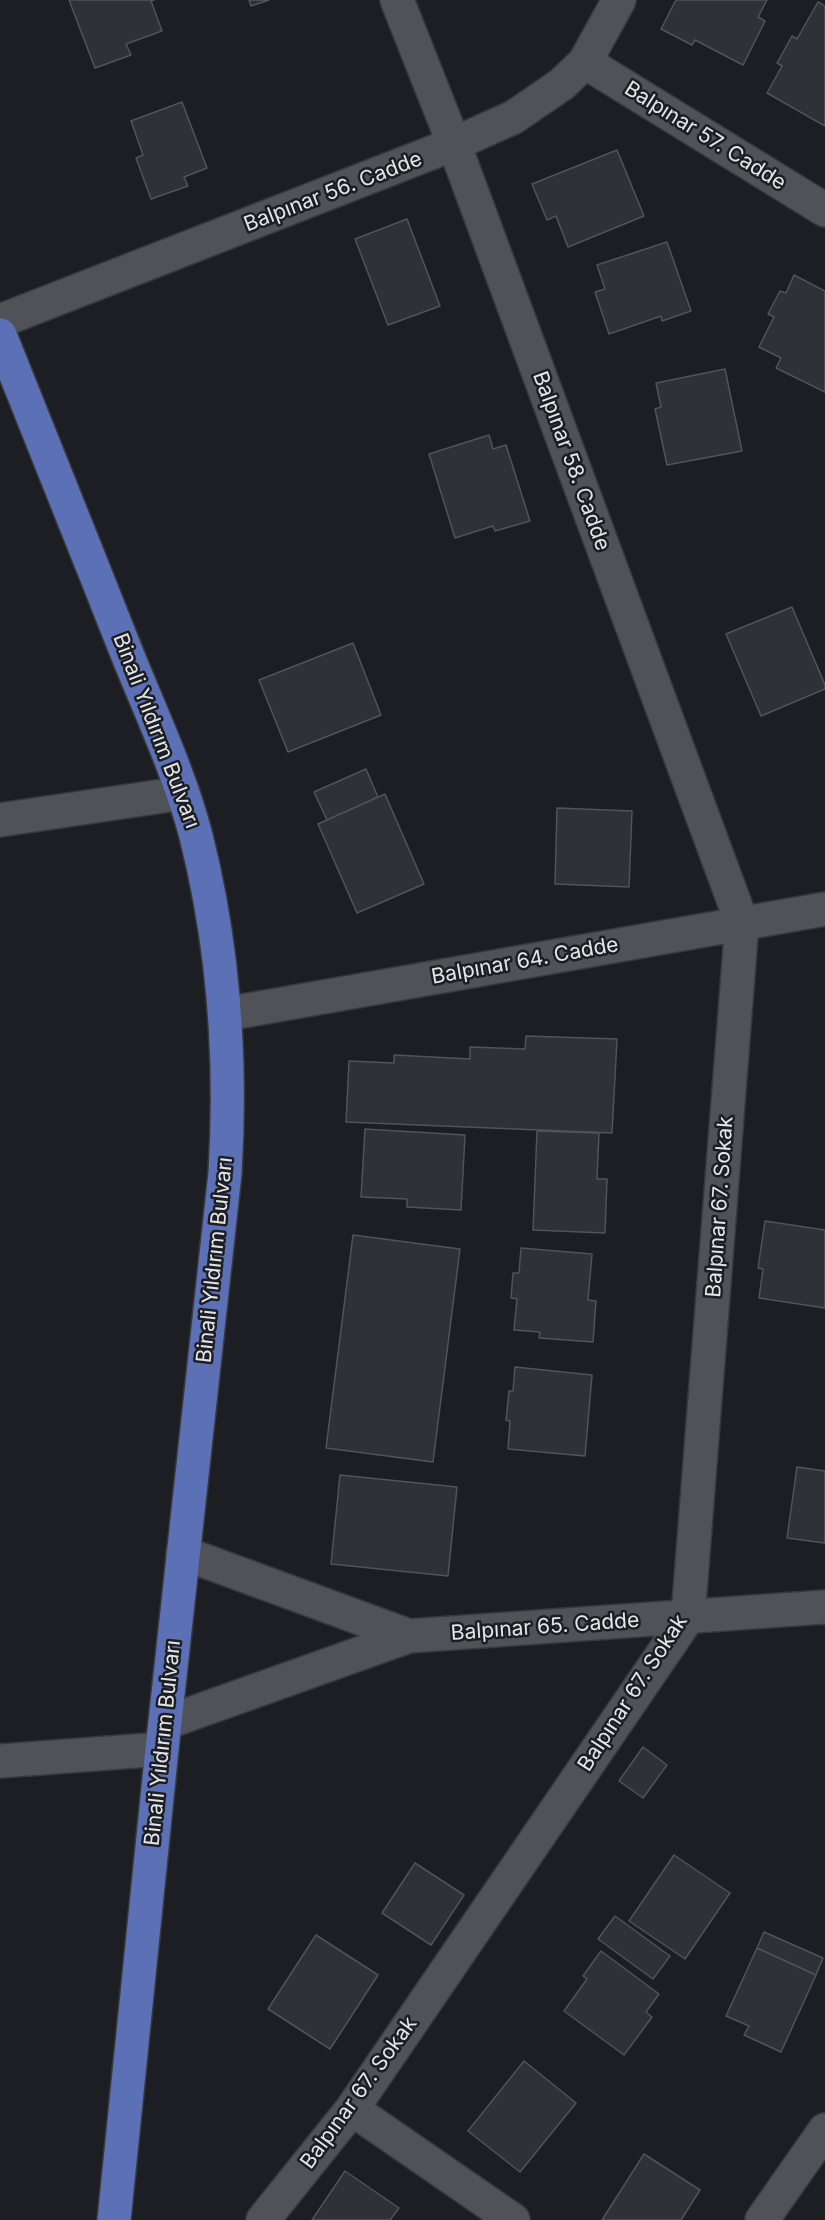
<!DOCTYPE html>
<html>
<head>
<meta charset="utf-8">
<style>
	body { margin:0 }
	canvas { display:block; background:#1c1e23 }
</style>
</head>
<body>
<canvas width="825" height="2220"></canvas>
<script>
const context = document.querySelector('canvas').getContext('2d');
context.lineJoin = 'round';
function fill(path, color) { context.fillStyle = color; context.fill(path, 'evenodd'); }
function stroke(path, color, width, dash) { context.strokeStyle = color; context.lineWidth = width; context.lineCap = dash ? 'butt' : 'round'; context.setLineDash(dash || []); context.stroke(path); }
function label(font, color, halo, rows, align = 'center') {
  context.font = font + ' Inter,sans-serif'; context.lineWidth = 5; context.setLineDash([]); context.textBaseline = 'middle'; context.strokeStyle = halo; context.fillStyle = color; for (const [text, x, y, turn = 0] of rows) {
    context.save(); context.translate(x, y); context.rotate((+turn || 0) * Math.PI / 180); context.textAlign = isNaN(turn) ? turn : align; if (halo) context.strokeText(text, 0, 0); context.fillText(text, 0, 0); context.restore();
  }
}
const building = new Path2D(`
	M69,0h85l-3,1 11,30 -36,13 5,11 -36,13z
	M249,0h20l-18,6z
	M676,0h91l-9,17 7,4 -22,44 -48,-25 -3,5 -31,-16z
	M818,2l7,4v120l-58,-33 15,-27 -5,-3 15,-27 5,3z
	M182,102l25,66 -23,9 4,9 -37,13 -15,-41 7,-3 -12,-34z
	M617,150l27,66 -76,31 -12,-31 -9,4 -15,-36z
	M407,219l33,87 -52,19 -33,-86z
	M667,242l24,69 -29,10 -1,-5 -52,18 -14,-42 10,-3 -8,-24z
	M794,275l31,16v101l-49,-24 5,-10 -22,-11 15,-30 -6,-3 12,-23 6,2z
	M725,369l17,82 -75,14 -12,-56 6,-2 -5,-24z
	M489,435l4,14 13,-4 24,76 -35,10 -2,-5 -38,12 -26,-84z
	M792,607l33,78v4l-64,27 -35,-82z
	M353,643l28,72 -93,37 -29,-72z
	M366,769l12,28 -51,23 -13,-28z
	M385,794l39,90 -67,29 -39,-89z
	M557,808l75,3 -3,76 -74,-3z
	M526,1036l91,3 -5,94 -266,-11 3,-61 45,2v-8l76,4v-12l55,2z
	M365,1129l100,6 -4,75 -54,-3v-8l-46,-2z
	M537,1131l62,2 -2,46h10l-2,54 -72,-3z
	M765,1221l60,9v78l-66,-10 4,-29 -5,-1z
	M353,1235l107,14 -27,213 -107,-14z
	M521,1248l71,6 -4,46 8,1 -3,41 -54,-4 1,-6 -26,-2 3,-31 -6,-1 2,-25h6z
	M515,1367l77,8 -7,81 -77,-7 2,-28 -4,-1 3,-29h4z
	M797,1467l28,4v72l-38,-5z
	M340,1475l117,12 -9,89 -117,-12z
	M643,1747l24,18 -24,33 -24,-17z
	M674,1855l56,38 -45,66 -56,-38z
	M415,1863l49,32 -33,50 -49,-32z
	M615,1916l55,40 -17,23 -55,-40z
	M764,1932l59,26 -7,17 -59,-27z
	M316,1935l62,40 -48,74 -62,-40z
	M757,1948l59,27 -35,77 -37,-17 5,-9 -23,-10z
	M601,1951l58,43 -13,18 6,5 -28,38 -60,-44 23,-32 -4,-3z
	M524,2061l52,42 -56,69 -52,-41z
	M644,2154l56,36 -19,30h-79z
	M345,2171l54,37 -9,12h-78z`);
const minor = new Path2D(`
	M585,62l240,148
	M0,321l454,-177 60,-27 48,-33 23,-22 34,-62
	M0,820l183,-27
	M226,1014l599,-105
	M183,1553l226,83
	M165,1723l244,-87 416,-29
	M0,1761l162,-12
	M352,2109l161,111
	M263,2220l89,-111 336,-492 54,-694 -288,-779 -57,-144
	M762,2220l63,-90`);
const major = new Path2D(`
	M0,335c41,103 83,207 124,311 25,63 55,125 72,190 28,111 36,223 29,337l-63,576 -48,471`);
const streetNames = [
	["Balpınar 57. Cadde",705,136,32],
	["Balpınar 56. Cadde",333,192,-21],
	["Balpınar 58. Cadde",571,461,70],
	["Binali Yıldırım Bulvarı",156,731,69],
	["Balpınar 64. Cadde",525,961,-10],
	["Balpınar 67. Sokak",720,1207,-86],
	["Binali Yıldırım Bulvarı",215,1260,-84],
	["Balpınar 65. Cadde",545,1627,-4],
	["Balpınar 67. Sokak",633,1693,-57],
	["Binali Yıldırım Bulvarı",163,1743,-84],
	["Balpınar 67. Sokak",359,2093,-54]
];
fill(building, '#2f3137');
stroke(building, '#515359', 1.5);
stroke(minor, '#38393d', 36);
stroke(major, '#38393d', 36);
stroke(minor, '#4f5257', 33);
stroke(major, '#5c70b5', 33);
label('21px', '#e4e5e9', '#1c1e23', streetNames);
</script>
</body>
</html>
